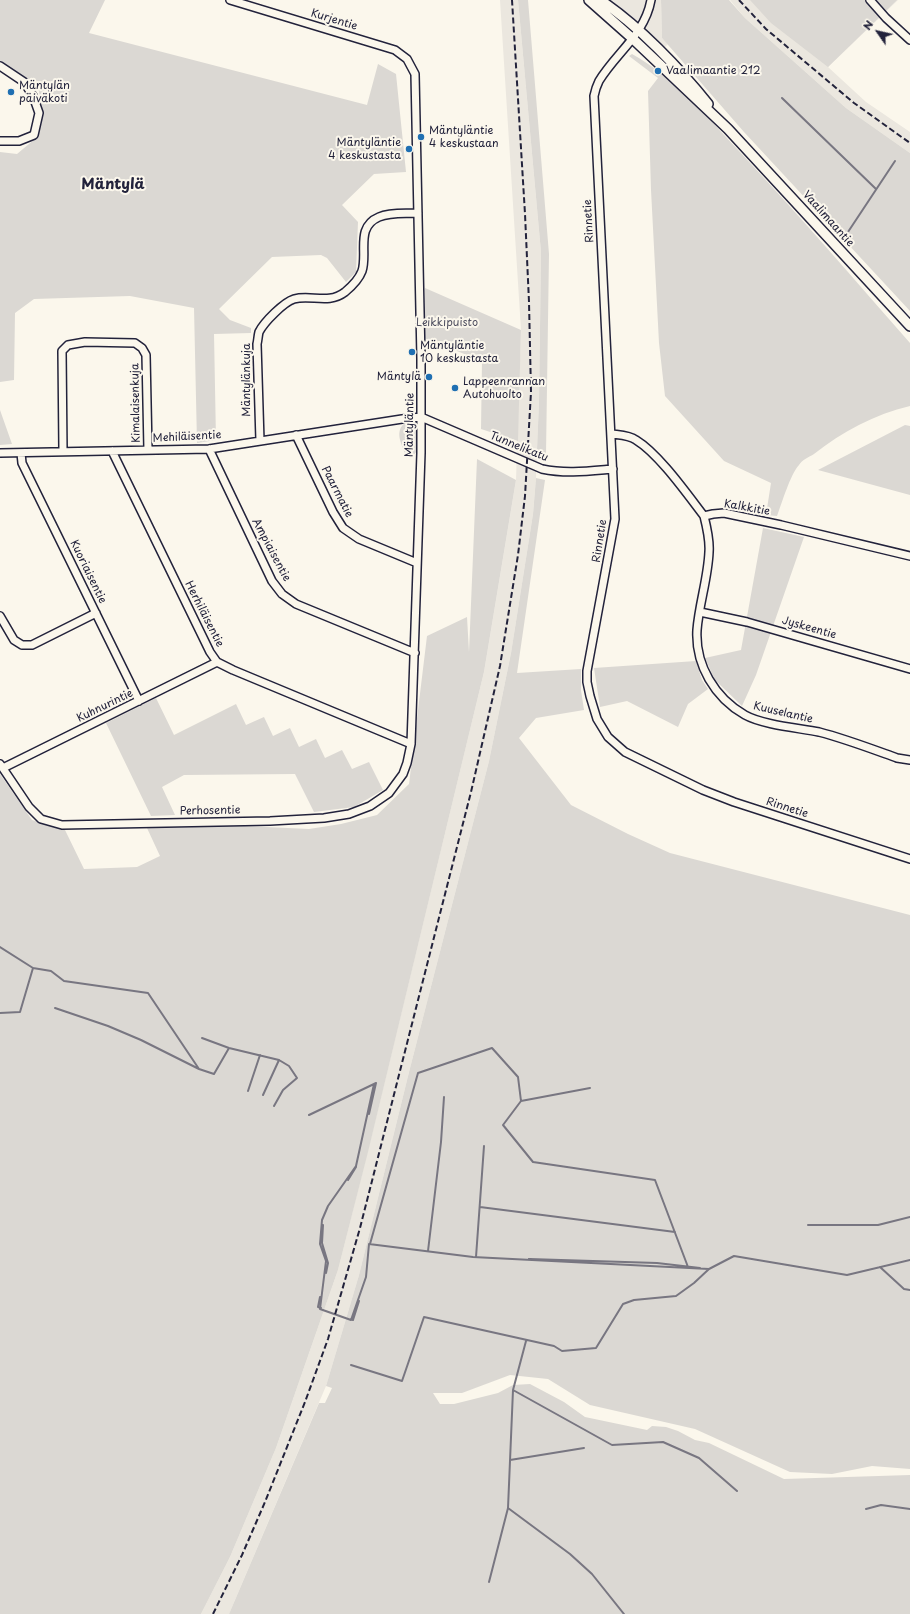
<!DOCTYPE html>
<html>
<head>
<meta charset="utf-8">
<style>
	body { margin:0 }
	#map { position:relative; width:910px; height:1614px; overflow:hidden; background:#fbf7ec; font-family:"Playpen Sans",sans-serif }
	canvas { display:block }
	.north { position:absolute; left:858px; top:12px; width:40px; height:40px; -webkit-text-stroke:3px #fbf7ec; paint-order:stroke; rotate:304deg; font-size:11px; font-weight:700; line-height:16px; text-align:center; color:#22223b }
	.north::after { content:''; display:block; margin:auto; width:14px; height:18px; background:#22223b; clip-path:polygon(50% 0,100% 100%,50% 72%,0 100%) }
</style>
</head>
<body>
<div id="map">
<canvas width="910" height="1614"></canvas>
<div class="north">N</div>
</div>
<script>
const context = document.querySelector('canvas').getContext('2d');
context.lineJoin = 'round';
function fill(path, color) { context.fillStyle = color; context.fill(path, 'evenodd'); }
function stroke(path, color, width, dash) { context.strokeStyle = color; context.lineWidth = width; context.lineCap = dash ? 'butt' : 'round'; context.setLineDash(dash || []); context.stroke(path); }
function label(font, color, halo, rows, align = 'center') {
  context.font = font + ' "Playpen Sans",sans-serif'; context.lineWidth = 4; context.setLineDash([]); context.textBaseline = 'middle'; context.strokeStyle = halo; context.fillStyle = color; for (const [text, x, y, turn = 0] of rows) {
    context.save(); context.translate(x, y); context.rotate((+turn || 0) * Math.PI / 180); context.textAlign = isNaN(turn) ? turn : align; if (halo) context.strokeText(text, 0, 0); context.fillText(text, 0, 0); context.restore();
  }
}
const built = new Path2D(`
	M500,0h18l23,252 -2,149 -3,77 -3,36 -22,139 -22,108 -80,311 -50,203 -33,111 -97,228h-28l29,-57 46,-109 62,-178 35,-140 111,-458 32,-192 5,-150z
	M594,0h67l1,38 6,6 -11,11 -30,-29z
	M730,0h168l-70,67 38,35 44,30v21l-64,-45 -101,-90z`);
const green = new Path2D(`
	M0,0h105l-16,33 278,72 11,-41 18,10 10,98 -32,2 -32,31 16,17 -2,50 -10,10 -19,-24 -6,-3 -49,2 -53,52 11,11 21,8v5l-37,1 2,106 -19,3 -3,-135 -64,-12 -96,3 -19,14 -1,67 -14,2v-230l17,2 19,-16 6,-16 -3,-31 -39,-30z
	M518,0h10l21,254 -3,200 -9,-4 2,-49 2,-149z
	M661,0h68l16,18 101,90 64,45v158l-166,-179 -82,-94z
	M750,0h147l-69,67 -57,-44z
	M632,54c39,21 77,65 108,98 58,62 114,127 170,191v63c-35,8 -68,26 -96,48 -5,3 -12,6 -15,11 -9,10 -17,38 -22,51l-11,-1 5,-32 -47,-22 -59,-65 -6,-53 -8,-153 -3,-99 10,-13 -29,-22z
	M425,288l96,42 -3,111 -37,-12 1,-68 -58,-23z
	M0,410l12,34 -12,1z
	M406,422l5,1 7,8 -1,20 -4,5 -8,-2c-4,-12 -11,-23 1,-32z
	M905,425l5,1v69l-92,-25z
	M477,459l39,21 -32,192 -116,480 -30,118 -62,178 -46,109 -29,57h-201v-840l32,46 33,10 19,39 53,-2 23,-11 -13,-28 98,-2 64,3 32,-5 36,-9 32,-31 18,-148 40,-19 2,35z
	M536,478l9,2 -28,193 64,-4v21l3,20 -48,8 -17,20 52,67 57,29 42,19 240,62v554l-38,-3 -40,8 -42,-2 -95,-43 -105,-24 -42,-26 -38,-4 -48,18h-29l7,11h14l44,-11 15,-8 17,-1 34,18 21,15 62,13 5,-4 14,1 12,4 17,9 14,3 75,36 126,-4v139h-681l90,-211h6l7,-15 -6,-2 33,-111 50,-203 80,-311 22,-108 22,-139z
	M763,528l41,9 -48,138 -14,31 -27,-26 -10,-22 36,-8z
	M696,661l6,19 6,9 -20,15 -10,23 -51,-26 -27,6 -6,-39z
	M156,698l18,37 62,-31 10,21 18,-8 9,19 17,-8 9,19 17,-8 9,19 17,-8 10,19 17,-7 14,28 -29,17 -40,5 -19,-38 -111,1 -22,12 13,28 -24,1 -45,-93z`);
const stream = new Path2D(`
	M782,98l94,91
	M844,238l51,-77
	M0,947l33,21 18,3 13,10 84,12 51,76
	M55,1008l53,18 33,14 58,29 15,5 15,-26
	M0,1013l20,-1 13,-44
	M202,1038l27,10 50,12 10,6 8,12 -14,12 -9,16
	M590,1088l-69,13 -18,24 30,37 122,18 33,87
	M248,1091l12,-36
	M263,1095l16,-35
	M369,1114l7,-31 -2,1
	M309,1115l65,-31 -18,82 -28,40 -6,14 -2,24 6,17 -6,48 31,11 15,-43 3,-33 104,13 236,12 25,-13 113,19 63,-15
	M348,1180l8,-13
	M480,1207l195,25
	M323,1225l-1,18 6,20 -2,10
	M808,1225h70l32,-8
	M370,1244l48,-171 74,-25 26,29 3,24
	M428,1251l13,-109 3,-45
	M476,1257l8,-111
	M529,1259l128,4 43,5
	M880,1267l24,22 6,1
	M320,1297l-2,10 3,1
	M351,1319l2,1 6,-19
	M351,1365l51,16 22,-64 130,29 8,5 34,-3 27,-44 11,-4 42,-4 18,-13 15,-14
	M513,1390l99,55 51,-3 36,16 38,33
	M510,1460l74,-12
	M508,1508l62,46 22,20 32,40
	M866,1509l15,-4 29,4
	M489,1582l19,-74 5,-118 13,-49`);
const minor = new Path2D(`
	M651,0c-6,34 -35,53 -52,81 -2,4 -4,10 -5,15l21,423 -28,152v11l3,14 7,23 11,18 17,15 78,38 31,12 176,57
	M870,0l16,18 24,22
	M0,66l24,16 9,14 6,17 -5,22 -15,6h-19
	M612,434c7,1 17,1 24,6 23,14 51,54 68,76l9,-2 11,-1 57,12 129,31
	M296,435l37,77 10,16 16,11 58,24
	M260,441l-3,-97c1,-4 1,-8 2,-12 5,-10 25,-30 35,-33 17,-5 34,6 51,-7 6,-5 14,-13 17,-21 6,-18 -7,-44 17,-54 12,-5 26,-3 39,-4
	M209,449l63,132 10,13 14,10 119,49
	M63,451l-1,-100 6,-6 17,-3 50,1 7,5 4,7 2,95
	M112,451l98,201 7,10 16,8 178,74
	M0,453l209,-4 193,-30 19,-2 121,52c24,5 47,2 71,0
	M21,453l1,10 117,238
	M704,516c3,12 6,24 5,36 -1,26 -10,52 -12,78 -2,35 18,68 48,85 18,10 54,13 74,17 27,7 53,17 78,26l13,2
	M700,612l47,10 163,47
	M0,616l14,24 8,5h10l64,-32
	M0,764l29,43 12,12 21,6 208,-4 54,-3 25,-4 21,-8 19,-13 14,-19 4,-11 4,-19 10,-291v-94l-6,-285 -8,-15 -12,-9 -165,-50
	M3,768l214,-106`);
const major = new Path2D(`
	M589,0l44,39 95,90 182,197
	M600,0c38,25 80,69 108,104`);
const rail = new Path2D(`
	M739,0l27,29 88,74 56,40
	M213,1614l29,-59 23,-53 40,-100 23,-63 32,-111 111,-436 29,-126 18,-111 7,-59 6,-104 -2,-90 -4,-88 -13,-214`);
const markers = [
	[658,71,4,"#1f6fb2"],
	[11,92,4,"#1f6fb2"],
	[421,137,4,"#1f6fb2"],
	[409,149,4,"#1f6fb2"],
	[412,352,4,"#1f6fb2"],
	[429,377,4,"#1f6fb2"],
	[455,388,4,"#1f6fb2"]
];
const streetNames = [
	["Kurjentie",334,20,17],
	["Vaalimaantie",828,219,48],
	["Rinnetie",589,221,-93],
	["Mäntylänkuja",247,380,-90],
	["Kimalaisenkuja",136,403,-91],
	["Mäntyläntie",410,425,-89],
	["Mehiläisentie",187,437,-3],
	["Tunnelikatu",519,447,22],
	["Paarmatie",337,492,63],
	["Kalkkitie",747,508,10],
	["Rinnetie",600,541,-81],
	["Ampiaisentie",271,550,62],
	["Kuoriaisentie",88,572,64],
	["Herhiläisentie",204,614,63],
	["Jyskeentie",809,628,16],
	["Kuhnurintie",105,706,-26],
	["Kuuselantie",783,713,13],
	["Rinnetie",787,808,18],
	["Perhosentie",210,811,-1]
];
const poiNames = [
	["Vaalimaantie 212",666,71],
	["Mäntylän",19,86],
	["päiväkoti",19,99],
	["Mäntyläntie",429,131],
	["4 keskustaan",429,144],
	["Mäntyläntie",401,143,"right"],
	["4 keskustasta",401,156,"right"],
	["Mäntyläntie",420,346],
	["10 keskustasta",420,359],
	["Mäntylä",421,377,"right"],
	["Lappeenrannan",463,382],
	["Autohuolto",463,395]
];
const parkNames = [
	["Leikkipuisto",447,323]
];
const districtNames = [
	["Mäntylä",113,185]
];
fill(built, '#ebe7df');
fill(green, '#dbd8d3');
stroke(stream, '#787681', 2);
stroke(minor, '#22223b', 10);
stroke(major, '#22223b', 12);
stroke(minor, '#fbf7ec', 7);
stroke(major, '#fbf7ec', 9);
stroke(rail, '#22223b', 2, [6, 3]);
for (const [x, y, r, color] of markers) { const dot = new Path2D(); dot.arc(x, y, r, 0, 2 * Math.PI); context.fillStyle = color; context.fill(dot); stroke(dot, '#fbf7ec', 1.5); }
label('11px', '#22223b', '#fbf7ec', streetNames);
label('11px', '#22223b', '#fbf7ec', poiNames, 'left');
label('11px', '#505061', '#fbf7ec', parkNames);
label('bold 15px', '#22223b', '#fbf7ec', districtNames);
</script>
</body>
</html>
